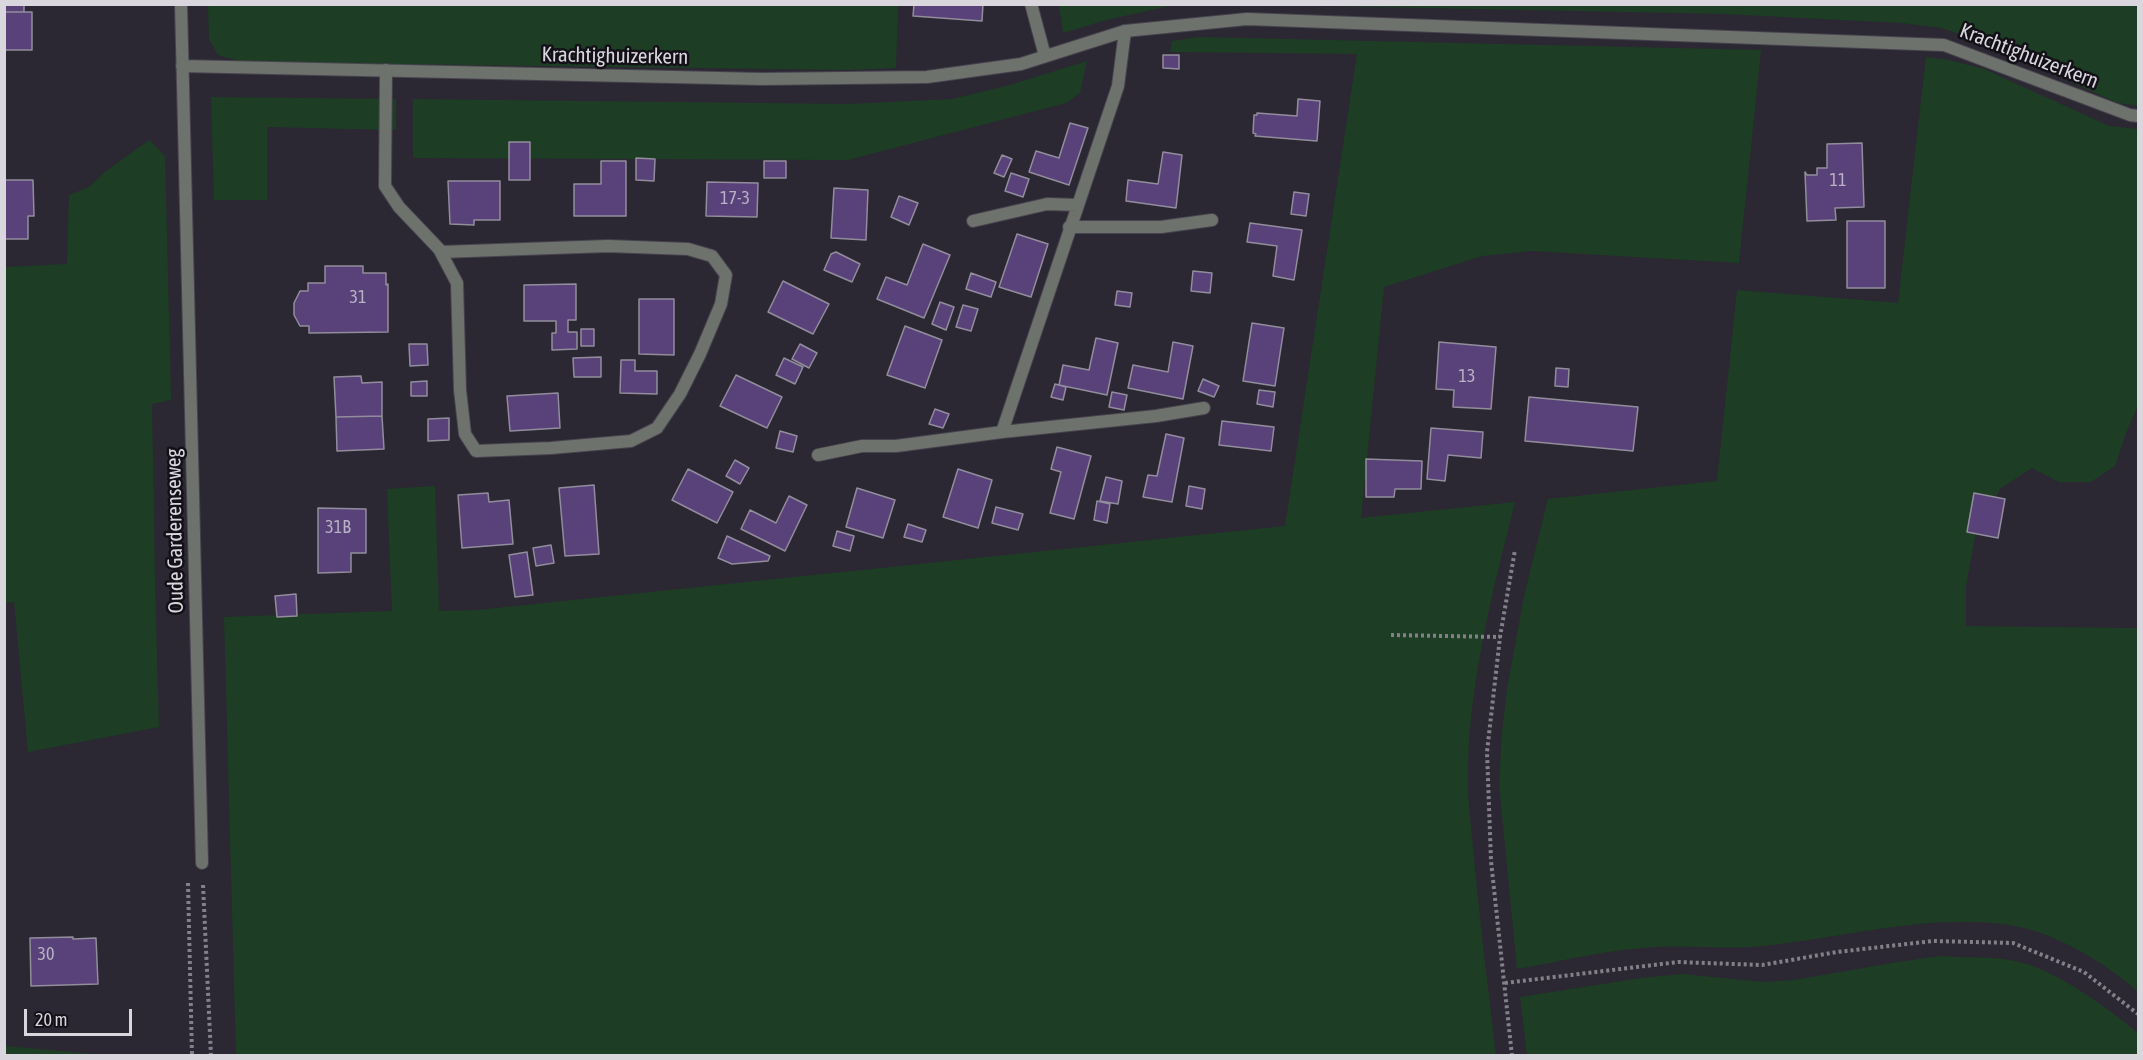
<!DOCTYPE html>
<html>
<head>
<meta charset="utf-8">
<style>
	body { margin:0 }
	#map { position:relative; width:2143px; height:1060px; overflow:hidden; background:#2b2733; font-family:"Asap Condensed",sans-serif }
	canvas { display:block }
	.frame { position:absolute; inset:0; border:6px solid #d9d6de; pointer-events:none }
	.scale { position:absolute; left:24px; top:1009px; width:108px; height:27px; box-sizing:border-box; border:3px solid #d9d6de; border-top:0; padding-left:8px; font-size:18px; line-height:21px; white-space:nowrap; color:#d9d6de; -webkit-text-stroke:4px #131117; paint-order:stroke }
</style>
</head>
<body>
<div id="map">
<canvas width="2143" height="1060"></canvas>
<div class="frame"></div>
<div class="scale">20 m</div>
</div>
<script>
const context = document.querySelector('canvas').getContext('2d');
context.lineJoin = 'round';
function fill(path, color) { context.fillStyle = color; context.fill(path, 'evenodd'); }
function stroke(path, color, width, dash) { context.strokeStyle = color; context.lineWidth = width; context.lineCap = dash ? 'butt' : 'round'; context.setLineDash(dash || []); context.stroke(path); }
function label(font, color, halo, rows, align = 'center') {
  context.font = font + ' "Asap Condensed",sans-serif'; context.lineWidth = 5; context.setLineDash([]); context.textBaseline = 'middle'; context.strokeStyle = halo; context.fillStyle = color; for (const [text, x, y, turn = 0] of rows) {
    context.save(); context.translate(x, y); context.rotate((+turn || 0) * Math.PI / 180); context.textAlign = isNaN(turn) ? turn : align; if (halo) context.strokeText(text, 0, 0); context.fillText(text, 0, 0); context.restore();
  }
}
const green = new Path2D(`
	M208,5h690l-2,63 -48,2 -604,-8 -26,-7 -9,-16z
	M1059,5v-1l125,1h-10l-68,15 -43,13z
	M1276,5h862v101l-20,-3 -130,-58 -46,-17 -40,-5 -178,-9z
	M1199,37l562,13 -22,213 -207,-12 -50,5 -98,31 -23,231 154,-16c-23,92 -48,187 -47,282 0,21 3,42 5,63 6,70 15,139 23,208h-1260l-12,-438 168,-6 -5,-122 48,-3 4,125 38,-1 808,-84 72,-472 -187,-2 2,-11z
	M1926,57l23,3 35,9 125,57 29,3v276l-12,28 -11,33 -24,16h-32l-27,-14 -31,20 -24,38 -11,60v40l172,2v364c-28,-26 -79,-57 -118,-65 -85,-17 -182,13 -268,20 -36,2 -73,-3 -109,1 -41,3 -85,14 -126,21l-18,-185 3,-52 5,-43 17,-93 24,-97 169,-18 20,-191 161,13z
	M1087,61l-7,32 -14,10 -218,57 -435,-2v-59l436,5 103,-5 58,-14z
	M211,97l185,2v31l-129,-3v73h-53z
	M149,140l16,16 6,244 -19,4 3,179 4,144 -131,25 -14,-150 -10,1 1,-336 62,-3 2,-69 20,-8 16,-15z
	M1940,956c24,2 52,0 75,5 38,7 93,47 123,72v22h-611l-7,-58 121,-19 41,-4 82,8 30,-2 104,-18z
	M5,1046l100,9h-100z`);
const building = new Path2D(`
	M4,4h20v8h-20z
	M914,4h69l-1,17 -69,-5z
	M4,12h28v38h-28z
	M1163,55h16v14l-16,-1z
	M1298,99l22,2 -3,40 -62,-5 1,-2 -3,-1 1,-18h3v-2l40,3z
	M1070,123l18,5 -19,57 -40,-13 7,-21 23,7z
	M509,142h21v38h-21z
	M1862,143l2,64 -29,1 1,12 -29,1 -2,-49 2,3h10v-7h10v-24z
	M1163,152l19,3 -6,53 -50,-7 2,-21 30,4z
	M1002,155l10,4 -8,18 -10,-4z
	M636,158l19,1 -1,22 -18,-1z
	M601,161h25v55h-52v-32h27z
	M764,161h22v17h-22z
	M1011,173l18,6 -6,18 -18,-6z
	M4,180h29l1,36h-6v23h-24z
	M448,181h52v39h-26v5l-24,-1z
	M707,182l51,1 -1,34 -51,-1z
	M834,188l34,2 -2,50 -35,-2z
	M1294,192l15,2 -3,22 -15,-2z
	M899,196l19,7 -9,22 -18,-8z
	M1847,221h38v67h-38z
	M1250,223l52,7 -8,50 -21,-4 4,-30 -30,-4z
	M1017,234l31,10 -17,53 -32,-10z
	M923,244l27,11 -26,63 -47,-19 9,-22 21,8z
	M836,252l24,12 -8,18 -28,-12 7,-16z
	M325,266h38v7h23v12l2,-1v48l-79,1v-7h-9l-6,-11v-12l6,-12h8v-8h17z
	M1193,271l19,2 -2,20 -19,-2z
	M971,273l25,9 -5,15 -25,-8z
	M783,281l46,23 -16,30 -45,-22z
	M576,284v36h-8v12h9v17l-25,1v-17h4v-12h-32v-36z
	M1117,291l15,2 -2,14 -15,-2z
	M639,299h35v56l-35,-1z
	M940,302l14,5 -8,23 -14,-6z
	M963,305l15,4 -7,22 -15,-4z
	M1252,323l32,5 -9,58 -32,-5z
	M905,326l37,14 -17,48 -38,-13z
	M581,329h13v17h-13z
	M1096,338l22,5 -11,52 -48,-10 4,-20 26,5z
	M1173,342l20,4 -10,53 -55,-11 5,-23 35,7z
	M1439,342l57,5 -5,62 -38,-2 1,-17 -18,-1z
	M409,344h18l1,21 -18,1z
	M800,344l17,9 -8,15 -17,-9z
	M601,357v20h-27l-1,-19z
	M784,358l19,9 -8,17 -19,-9z
	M621,360h14v11h22v23l-37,-1z
	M1556,368l13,1 -1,18 -13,-1z
	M736,375l46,22 -15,31 -47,-22z
	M361,376l1,7 20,-1v34l-46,1 -2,-40z
	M1203,379l16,7 -5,11 -16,-6z
	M427,381v15h-16v-14z
	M1055,384l11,3 -3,13 -12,-3z
	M1259,390l16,2 -2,15 -16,-3z
	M1112,392l15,3 -3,15 -15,-3z
	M558,393l2,35 -50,3 -3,-35z
	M1529,397l109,10 -5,44 -108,-10z
	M935,409l14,5 -6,14 -14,-4z
	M382,416l2,33 -47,2 -1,-34z
	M449,418v22l-21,1v-22z
	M1222,421l52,6 -3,24 -52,-6z
	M1431,428l52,4 -2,26 -33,-3 -3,26 -18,-2z
	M780,431l17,5 -4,16 -17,-4z
	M1166,434l18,4 -12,64 -29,-5 5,-22 9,1z
	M1057,447l34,9 -17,63 -24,-6 11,-41 -10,-3z
	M1366,459l56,2 -1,28h-26l-1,8h-28z
	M735,460l14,8 -9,16 -14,-8z
	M688,469l45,23 -16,31 -45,-23z
	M958,469l34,11 -14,48 -35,-11z
	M1106,477l16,4 -4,23 -18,-3z
	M594,485l5,69 -34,2 -6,-68z
	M1189,486l16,3 -3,20 -16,-3z
	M857,488l38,12 -12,38 -37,-11z
	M488,493l1,9 20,-2 4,44 -51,4 -4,-53z
	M1974,493l31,6 -7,39 -31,-6z
	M789,496l18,9 -22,46 -44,-22 9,-19 26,13z
	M1097,501l13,3 -3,19 -13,-3z
	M996,507l27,7 -5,16 -26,-7z
	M318,508l48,1v44h-15v19l-33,1z
	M908,524l18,6 -4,12 -18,-5z
	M837,531l17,5 -4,15 -17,-5z
	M727,536l43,20 -2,5 -36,3 -14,-6z
	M551,545l3,18 -18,3 -3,-18z
	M527,552l6,43 -18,2 -6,-42z
	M296,594l1,22 -20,1 -2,-21z
	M73,937v2l23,-1 2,46 -67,2 -1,-48z`);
const path = new Path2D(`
	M1391,635l109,2
	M188,883l4,173
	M203,885l8,171
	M1505,983l173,-21 84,3 75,-13 96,-11 80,2 71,29 54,42
	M1512,1056l-21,-195 -4,-109 13,-115 15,-87`);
const lane = new Path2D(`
	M386,70l-1,116 14,21 40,42 18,34 3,107 5,44 11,17 75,-3 80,-7 26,-13 23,-34 20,-40 21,-50 5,-29 -14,-19 -24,-7 -80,-3 -167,6
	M973,221l74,-17 30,1
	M1069,227h92l51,-7
	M1002,432l154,-16 48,-8
	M818,455l44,-9h34l106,-14 116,-346 7,-55`);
const street = new Path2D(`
	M181,4l21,859
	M1031,4l14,52
	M182,66l580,13 165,-2 94,-13 104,-33 122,-12 697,26 186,70 8,1`);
const numberNames = [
	["11",1838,180],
	["17-3",735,198],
	["31",358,297],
	["13",1467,376],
	["31B",338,527],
	["30",46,954]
];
const streetNames = [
	["Krachtighuizerkern",615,56,1],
	["Krachtighuizerkern",2029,56,21],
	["Oude Garderenseweg",175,531,-91]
];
fill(green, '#1d3e24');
fill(building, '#584279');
stroke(building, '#928d9c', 1.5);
stroke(lane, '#47434e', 14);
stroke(street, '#47434e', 14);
stroke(path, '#838089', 4, [3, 3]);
stroke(lane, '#6d726d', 12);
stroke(street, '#6d726d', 12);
label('18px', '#b9b1c5', null, numberNames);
label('21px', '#d9d6de', '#131117', streetNames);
</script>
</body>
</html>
